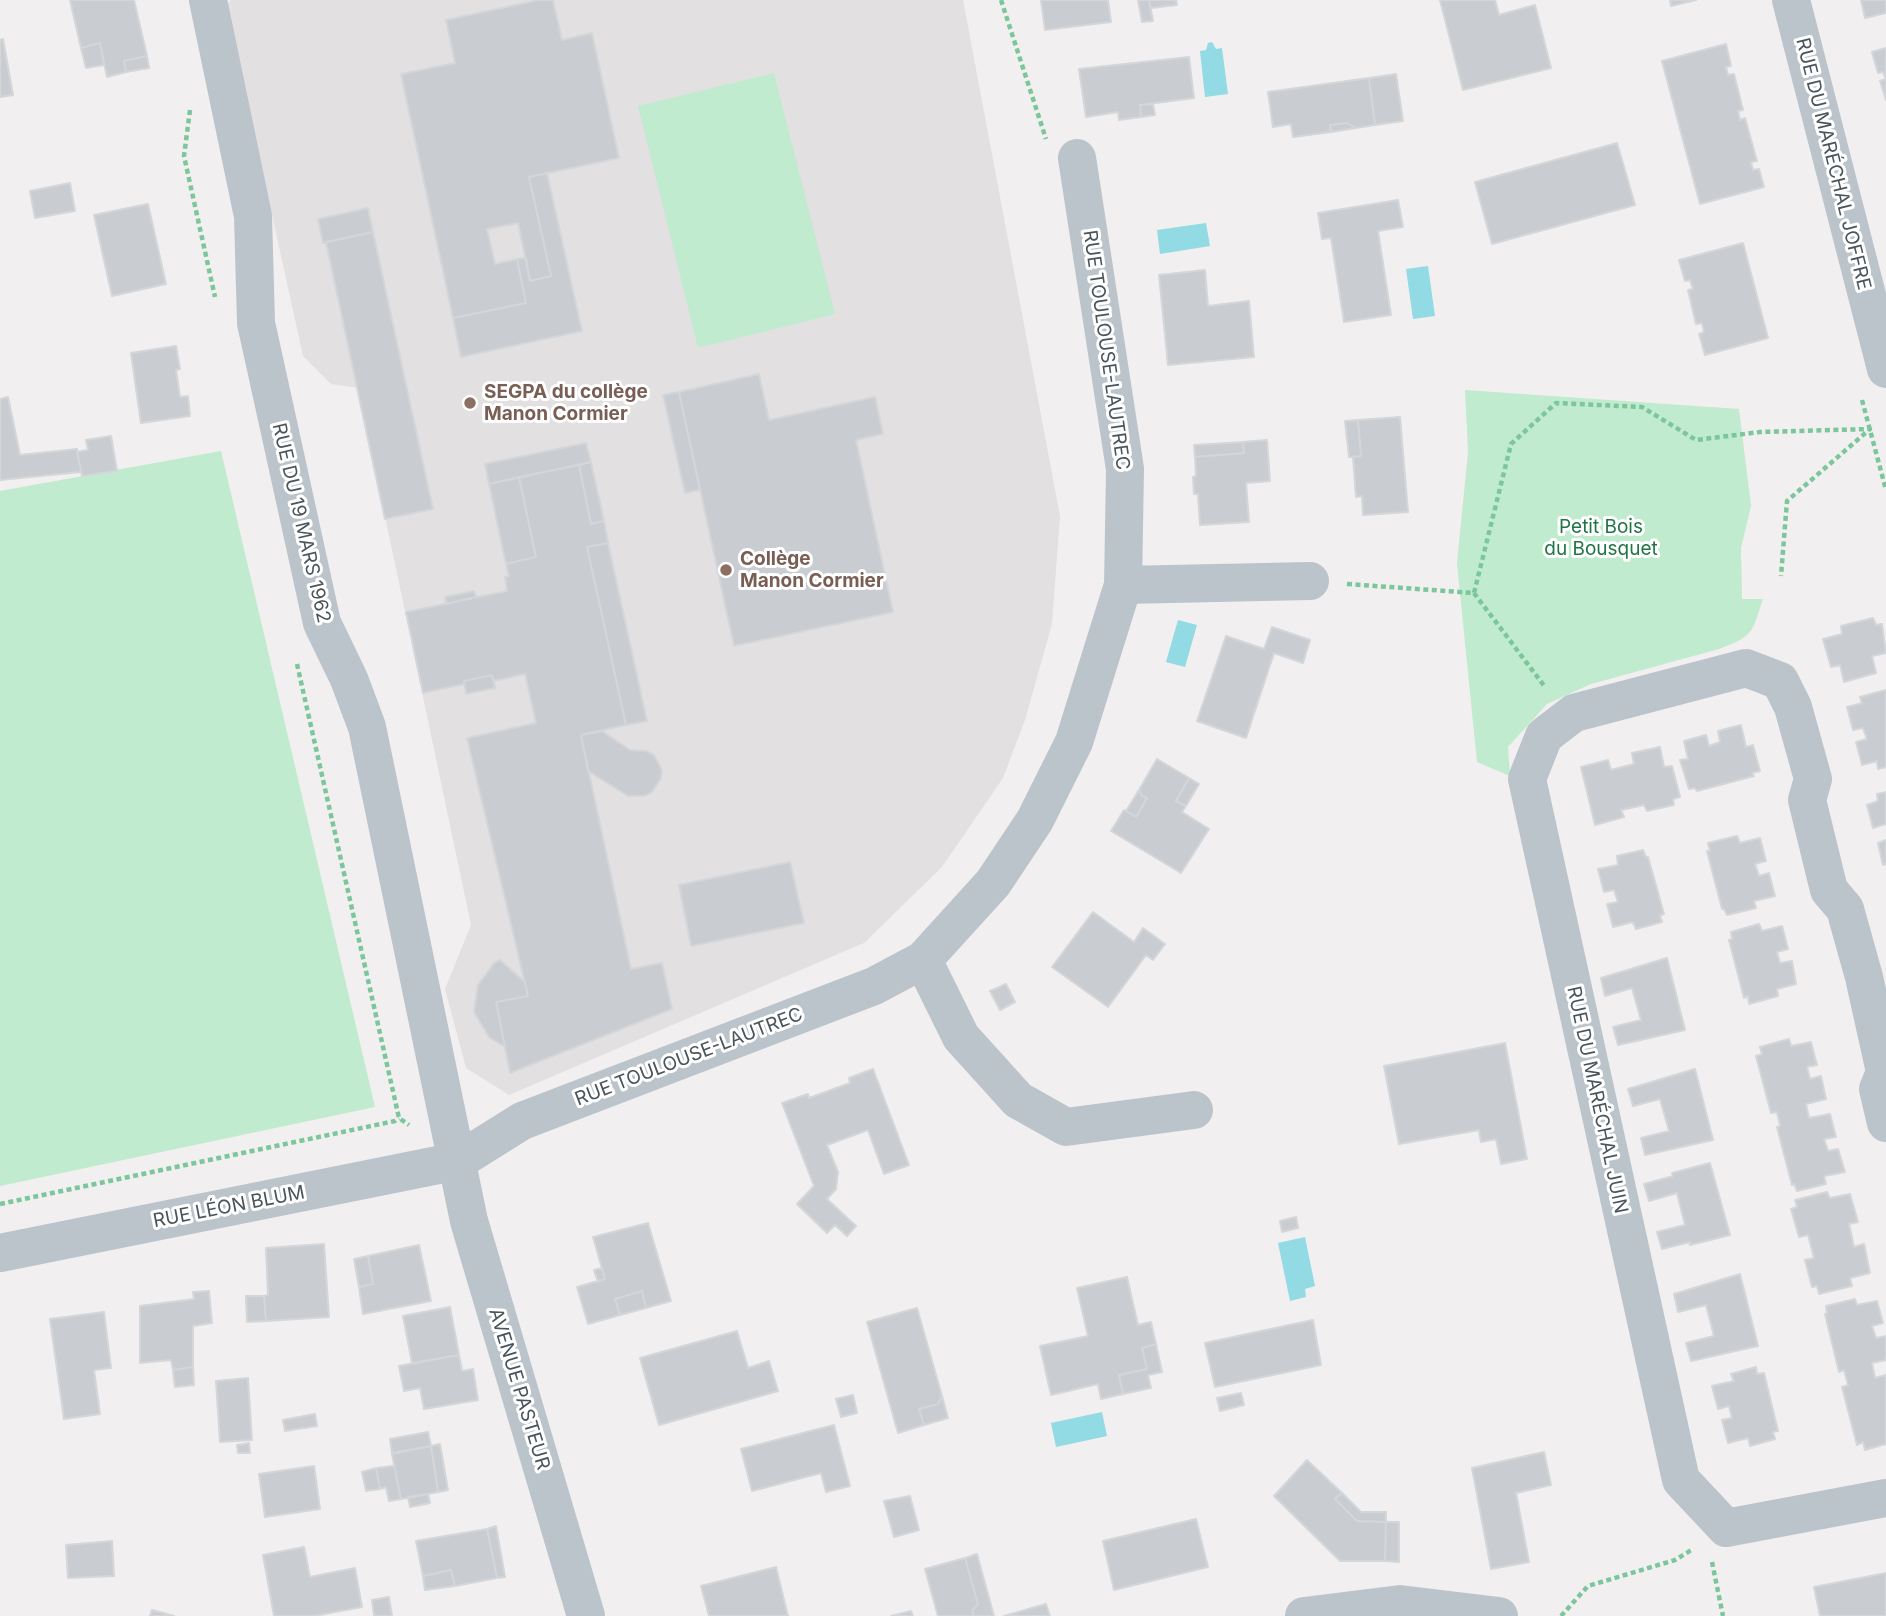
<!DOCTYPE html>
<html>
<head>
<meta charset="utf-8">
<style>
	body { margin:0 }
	canvas { display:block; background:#f1efef }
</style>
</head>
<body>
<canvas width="1886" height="1616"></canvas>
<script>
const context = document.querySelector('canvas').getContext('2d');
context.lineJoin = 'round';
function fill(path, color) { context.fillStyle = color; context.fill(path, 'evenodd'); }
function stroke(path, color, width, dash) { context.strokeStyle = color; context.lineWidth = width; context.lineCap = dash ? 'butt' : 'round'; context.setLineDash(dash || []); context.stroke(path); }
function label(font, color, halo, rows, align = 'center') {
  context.font = font + ' Inter,sans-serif'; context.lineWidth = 6; context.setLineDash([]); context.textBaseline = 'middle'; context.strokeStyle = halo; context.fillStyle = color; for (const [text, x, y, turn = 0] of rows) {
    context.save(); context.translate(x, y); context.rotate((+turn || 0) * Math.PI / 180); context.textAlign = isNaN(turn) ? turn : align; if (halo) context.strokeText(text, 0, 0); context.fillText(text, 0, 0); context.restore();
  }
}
const education = new Path2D(`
	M231,0h732l97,516 -8,108 -27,96 -22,58 -61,89 -78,76 -355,152 -43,-27 -21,-79 26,-64 -113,-537 -27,-4 -28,-28 -77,-351z`);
const green = new Path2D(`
	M774,73l61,241 -137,34 -60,-242z
	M1465,390l274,19 12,97 -10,42 1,51h21c-12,35 -8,36 -44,50l-128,35 -44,20 -39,43 2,29 -33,-14 -20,-199 11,-111z
	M221,451l154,656 -375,79v-695z`);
const water = new Path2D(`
	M1212,42l4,7 6,-1 6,46 -23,3 -5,-46 6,-1 2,-7z
	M1206,223l4,23 -50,8 -3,-24z
	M1428,266l7,50 -22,3 -7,-50z
	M1178,620l19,5 -12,42 -19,-5z
	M1305,1237l10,49 -10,3 1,8 -16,4 -12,-58z
	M1102,1412l5,24 -51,11 -5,-24z`);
const building = new Path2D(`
	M70,0h64l13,56 -23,5 2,11 -19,5 -7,-34 -19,5z
	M539,0h14l9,40 30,-7 27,125 -90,19 22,99 -21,5 -12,-58 -31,6 8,35 22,-5 9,44 -73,15 -52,-244 54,-11 -9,-43z
	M1041,0h67l3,22 -66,8z
	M1138,0h11l4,21 -11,1z
	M1149,0h27l1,5 -26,3z
	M1440,0h55l4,15 36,-10 16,63 -88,22z
	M1670,0h26l-25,6z
	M1861,0h25v13l-21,5z
	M3,39l10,56 -13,2v-57z
	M100,43l4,22 -18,3 -5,-20z
	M1726,44l5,22 -5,1 2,8 6,-1 9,36 -5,1 2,9 5,-2 12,43 -6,1 2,8 6,-1 5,18 -64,17 -38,-143z
	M1886,48v52l-6,-19 6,-2 -3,-7 -5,1 -6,-21z
	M147,56l2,12 -23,4 -2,-11z
	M1189,57l5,41 -54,7 1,12 -22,3 -1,-8 -32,5 -7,-48z
	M1396,74l7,47 -28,4 -6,-47z
	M1369,78l6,47 -19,3 -9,-5 -17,2 1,7 -38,5 -2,-13 -18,3 -5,-35z
	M1153,104l2,11 -14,2 -1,-12z
	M1347,123l9,5 -25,4 -1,-7z
	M1617,143l18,62 -143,39 -17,-62z
	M547,173l35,158 -121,26 -8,-39 73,-15 -9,-44 9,-1 4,23 21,-5 -22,-99z
	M70,183l5,28 -40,7 -5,-27z
	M1398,200l5,27 -25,4 13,84 -47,7 -13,-84 -9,1 -4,-26z
	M148,204l18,80 -54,12 -18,-81z
	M368,208l5,24 -50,11 -5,-24z
	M373,232l60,277 -48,10 -59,-277z
	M1743,243l25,95 -63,17 -6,-21 5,-2 -2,-9 -6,1 -8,-34 5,-1 -3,-9 -5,1 -6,-21z
	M1205,270l3,36 41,-5 5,56 -86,8 -9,-90z
	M176,346l4,23 -4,1 4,27 8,-1 2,20 -49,7 -10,-70z
	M759,374l10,46 106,-23 8,37 -27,6 37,172 -159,34 -55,-254z
	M679,392l21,98 -15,3 -22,-98z
	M8,397l12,58 57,-6 4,23 -81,8v-81z
	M1400,417l8,95 -45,3 -1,-19 -6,1 -3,-40 8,-1 -3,-36z
	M1358,420l3,36 -12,1 -4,-36z
	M111,436l6,35 -35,5 -5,-24 11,-2 -2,-10z
	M1267,440l3,41 -24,2 3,39 -49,3 -2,-31h-4l-1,-17 3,-1 -1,-19 49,-4 -1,-11z
	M1243,442l1,11 -49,4 -1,-12z
	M586,443l5,19 -102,22 -4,-20z
	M591,462l13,59 -13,3 -12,-59z
	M579,465l12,59 13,-3 4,22 -21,4 39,178 -45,10 50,234 31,-6 10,46 -162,64 -14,-71 32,-6 -61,-258 69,-15 -11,-49 -31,7 -2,-6 -28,6v3l-41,9 -17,-81 101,-21 -2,-14 4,-1 -3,-12 30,-7 -17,-80z
	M519,477l17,80 -30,7 -17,-80z
	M608,543l39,178 -21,4 -39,-178z
	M474,591l2,6 -30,7 -1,-7z
	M1873,618l3,7 6,-1 4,29 -14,3 4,17 -32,9 -4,-17 -9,2 -8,-28 19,-5 -1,-8z
	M1272,627l38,13 -7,23 -29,-10 -28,85 -49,-17 29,-85 38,13z
	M492,675l3,13 -29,6 -2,-13z
	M1886,690v77l-8,2 -1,-8 -15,4 -6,-23 11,-3 -4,-11 -10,2 -6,-23 15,-4 -2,-6z
	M1741,725l5,22 7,-2 7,26 -8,2 2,3 -57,15 -2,-3 -6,1 -9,-29 8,-1 -4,-18 22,-6 3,11 11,-4 -2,-11z
	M602,731l28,19 16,1 8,4 8,15 -1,8 -9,14 -7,4h-17l-40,-25 -7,-36z
	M1660,747l4,20 8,-1 8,31 -7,2 1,6 -27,6 -3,-6 -23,5 3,7 -29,8 -14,-58 27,-7 3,10 23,-6 -2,-11z
	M1157,759l32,19 -13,23 10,5 -4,6 27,17 -28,44 -70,-42 13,-21 12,7 11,-19 -5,-2 -3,-6z
	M1189,778l10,6 -13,22 -10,-5z
	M1139,790l3,6 5,2 -11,19 -10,-6z
	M1886,792v32l-13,4 -6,-23 11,-4 -1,-7z
	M1737,836l3,7 20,-5 6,23 -11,3 4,12 10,-3 6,23 -21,5 2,7 -29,7 -3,-6h-2l-15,-58h3l-2,-8z
	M1886,840v24l-3,1 -5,-22z
	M1643,850l3,7h2l16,57 -4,1 2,7 -26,7 -3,-7 -20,5 -6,-23 11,-2 -4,-12 -10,2 -6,-23 20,-4 -1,-9z
	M790,862l14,61 -113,23 -12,-61z
	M1093,912l41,30 9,-14 22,16 -12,16 -7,-5 -38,52 -56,-40z
	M1759,924l3,7 20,-5 6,23 -11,3 3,11 12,-2 4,23 -19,5 1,7 -29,8 -1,-8 -4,2 -15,-58 3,-1 -1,-7z
	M1667,958l18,72 -67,15 -5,-18 28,-7 -9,-32 -27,8 -4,-18z
	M500,960l25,22 3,14 -32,6 9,45 -16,-10 -15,-25 4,-27 16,-22z
	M1006,984l9,18 -15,8 -10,-19z
	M1789,1039l2,7 20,-4 6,23 -10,2 3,12 11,-3 5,23 -20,5 3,14 21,-4 6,23 -12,2 4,12 10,-2 7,23 -21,4 2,8 -29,7 -3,-7 -2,1 -15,-58 3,-1 -3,-14 -6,1 -15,-57 6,-2 -2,-7z
	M1505,1043l22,116 -26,5 -5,-25 -15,3 -2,-12 -80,14 -15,-78z
	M873,1069l36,96 -25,9 -16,-44 -41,15 11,27 -2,17 -9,10 29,27 -9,10 -12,-11 -8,8 -30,-29 17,-18 -32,-83 26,-9 1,4 41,-15 -1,-5z
	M1695,1069l18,71 -68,15 -4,-17 28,-7 -9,-32 -27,7 -5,-17z
	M1710,1163l20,72 -40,10v-3l-28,7 -5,-17 28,-7 -8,-32 -28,8 -5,-17 29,-8 -1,-3z
	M1827,1192l3,6 20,-4 8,28 -9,2 5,23 10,-3 6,29 -20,5 2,8 -33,8 -2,-8 -5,1 -7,-27 9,-2 -6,-23 -9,2 -8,-28 6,-2 -2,-7z
	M1296,1217l2,11 -16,4 -2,-11z
	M648,1223l23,78 -25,7 -4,-17 -27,8 5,16 -32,9 -11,-37 28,-8 -12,-42z
	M324,1244l5,73 -63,4 -2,-25 4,-1 -2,-47z
	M419,1245l12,56 -68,13 -4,-27 14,-3 -5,-28z
	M368,1256l5,28 -14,3 -5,-28z
	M602,1268l3,11 -7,3 -4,-12z
	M1740,1274l18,72 -67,15 -5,-18 28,-7 -8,-31 -28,7 -4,-18z
	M1127,1277l11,48 13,-3 5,22 -14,4 5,21 -28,6 4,19 -22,5 -3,-15 -47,11 -11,-49 48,-10 -11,-48z
	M209,1291l3,32 -19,3v41l-20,3 -2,-10 -31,3v-57l54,-7 -1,-7z
	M642,1291l4,17 -26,7 -5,-16z
	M246,1296h18l2,25 -19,1z
	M1855,1299l2,6 20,-4 6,22 -11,3 4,12 10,-2v24l-14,3 3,15 11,-3v69l-21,6 -2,-8 -6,3 -15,-58 6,-2 -4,-15 -5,2 -14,-58 2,-1 -1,-7z
	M450,1307l9,48 -47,8 -9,-47z
	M917,1308l25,88 -4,8 -19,5 5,16 -26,8 -31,-111z
	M104,1312l7,56 -17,2 6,44 -36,5 -14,-100z
	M1313,1320l8,45 -106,22 -10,-44z
	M737,1331l11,37 21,-7 9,30 -119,34 -19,-67z
	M1156,1344l6,28 -14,3 3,13 -28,6 -4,-19 28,-6 -5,-21z
	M459,1355l3,16 11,-2 5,31 -54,9 -4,-21 -16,3 -5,-25z
	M193,1367l1,18 -19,2 -2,-17z
	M1756,1367l1,7 7,-1 14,58 -5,1 2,7 -25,7 -2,-8 -20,5 -6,-23 10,-2 -3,-12 -11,3 -6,-23 22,-5 -3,-7z
	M248,1378l4,62 -32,2 -4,-61z
	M1241,1393l3,12 -24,6 -3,-13z
	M853,1395l4,18 -16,4 -5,-18z
	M942,1396l6,22 -24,7 -5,-16 19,-5z
	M315,1414l2,12 -32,5 -2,-11z
	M834,1425l16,61 -24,6 -5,-19 -69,18 -11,-42z
	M428,1432l3,14 -39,7 -2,-14z
	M249,1443l1,10h-12l-1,-8z
	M440,1444l8,46 -10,2 -7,-46z
	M431,1446l7,46 -37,7 -9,-45z
	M1544,1452l7,33 -35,8 13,69 -38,7 -19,-101z
	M1307,1460l35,33 -7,6 22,22 29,1 -1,39h-45l-66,-65z
	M314,1466l6,43 -55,8 -6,-43z
	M394,1466l7,33 -12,2 -3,-14 -6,2 -4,-21z
	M376,1468l4,21 -14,2 -4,-19z
	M1342,1493l19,19h25v10l-29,-1 -22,-22z
	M428,1494l2,9 -20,4 -2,-10z
	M910,1496l9,34 -25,7 -10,-36z
	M1196,1519l12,48 -94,23 -11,-49z
	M1386,1522h13v40l-14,-1z
	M496,1526l9,51 -8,1 -10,-49z
	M487,1529l10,49 -42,8 -4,-16 -28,6 -7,-35z
	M112,1541l2,35 -46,2 -2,-33z
	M304,1547l6,30 45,-9 7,39 -48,9h-40l-11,-61z
	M977,1554l17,62h-20l-2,-5 6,-7 -13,-46z
	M965,1558l13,46 -6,7 2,5h-36l-13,-47z
	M776,1567l12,49h-79l-8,-30z
	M451,1570l4,16 -30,4 -2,-14z
	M1886,1573v43h-66l-6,-29z
	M389,1597l3,19h-18l-2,-16z
	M1046,1604l4,12h-46z
	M152,1610l22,6h-24z
	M911,1611l2,5h-22z`);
const path = new Path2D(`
	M1001,0l45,139
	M190,110l-6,46 31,141
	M1862,400l24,90
	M1347,584l127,9 37,-149 45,-41 86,4 54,33 64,-8 110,-3 -83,72 -6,75
	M1474,593l71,94
	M297,664l102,454 10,7
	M0,1204l395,-83 4,-3
	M1712,1562l11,54
	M1561,1616l27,-30 87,-26 18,-11`);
const minor = new Path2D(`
	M208,0l45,216 3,107 66,300 27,56 18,48 102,494 117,395
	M1791,0l95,369
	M1123,585l187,-4
	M923,960l38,77 57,63 48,27 128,-17
	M1886,1123l-8,-34 7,-17 -21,-95 -19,-68 -16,-19 -22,-90 6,-21 -20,-72 -13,-26 -34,-13 -172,45 -30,23 -17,43 154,701 45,48 160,-30
	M0,1253l458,-92 64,-40 352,-135 49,-26 70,-77 42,-63 39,-78 49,-157 2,-116 -48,-311
	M1304,1616l96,-12 99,12`);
const markers = [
	[470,403,7,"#8d6e63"],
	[726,570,7,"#8d6e63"]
];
const streetNames = [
	["RUE DU MARÉCHAL JOFFRE",1833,164,76],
	["RUE TOULOUSE-LAUTREC",1106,350,82],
	["RUE DU 19 MARS 1962",301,523,77],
	["RUE TOULOUSE-LAUTREC",689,1057,-21],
	["RUE DU MARÉCHAL JUIN",1597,1100,78],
	["RUE LÉON BLUM",229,1207,-11],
	["AVENUE PASTEUR",519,1389,73]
];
const educationNames = [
	["SEGPA du collège",484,392],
	["Manon Cormier",484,414],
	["Collège",740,559],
	["Manon Cormier",740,581]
];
const parkNames = [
	["Petit Bois",1601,527],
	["du Bousquet",1601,549]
];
fill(education, '#e2e0e1');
fill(green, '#c1ebce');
fill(water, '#92dae4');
fill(building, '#c9cdd1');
stroke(building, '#d4d6da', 2);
stroke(path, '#7cc69c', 4.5, [5, 3.5]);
stroke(minor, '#bcc4cb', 38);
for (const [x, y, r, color] of markers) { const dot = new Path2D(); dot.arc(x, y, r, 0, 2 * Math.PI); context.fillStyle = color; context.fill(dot); stroke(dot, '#fff', 2.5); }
label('19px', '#49545b', '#fff', streetNames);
label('bold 19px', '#785e54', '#fff', educationNames, 'left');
label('19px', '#1f7644', '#fff', parkNames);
</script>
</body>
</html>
